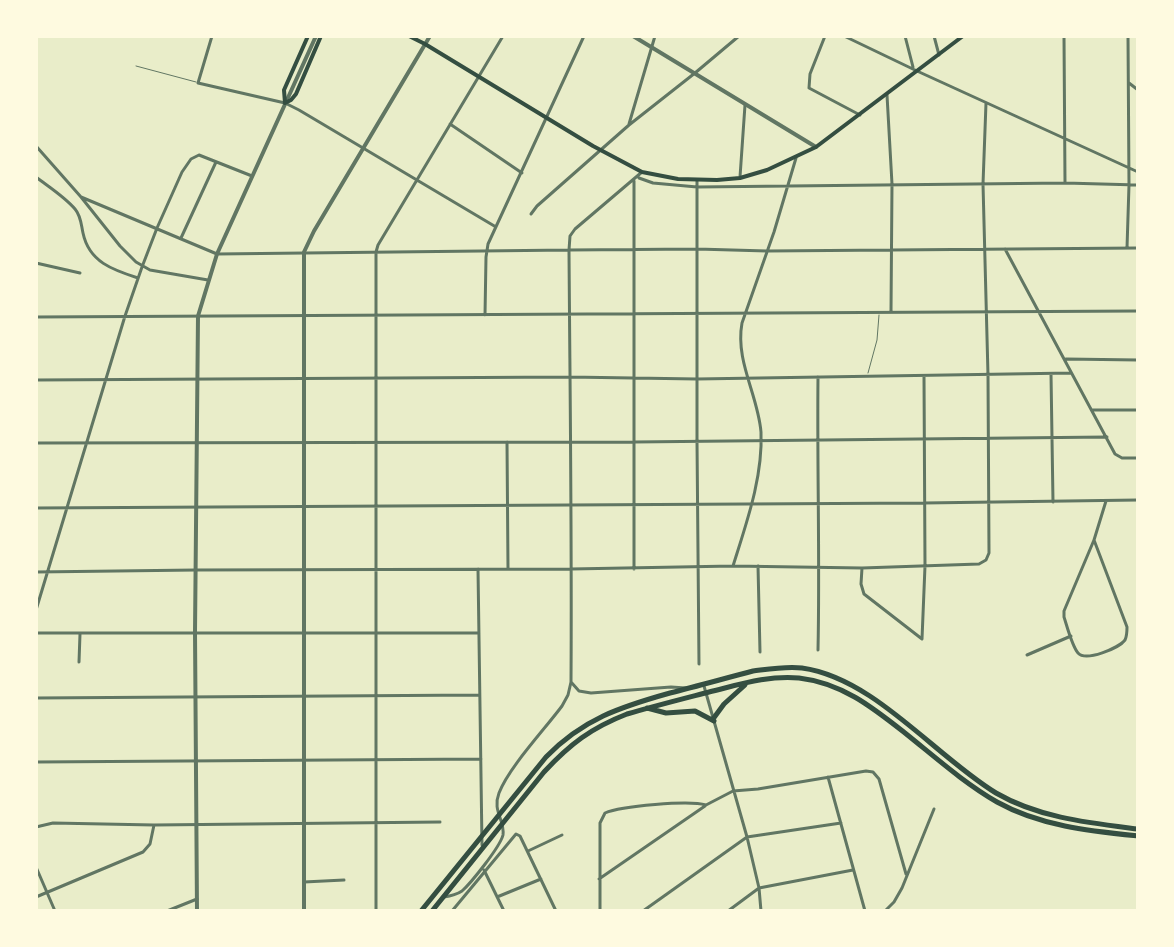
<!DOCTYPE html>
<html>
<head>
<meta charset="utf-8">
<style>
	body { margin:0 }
	#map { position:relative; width:1174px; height:947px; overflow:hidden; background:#e9edc9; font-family:Montserrat,sans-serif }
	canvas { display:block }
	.frame { position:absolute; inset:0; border:38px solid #fefae0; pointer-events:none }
</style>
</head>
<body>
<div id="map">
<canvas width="1174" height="947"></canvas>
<div class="frame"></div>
</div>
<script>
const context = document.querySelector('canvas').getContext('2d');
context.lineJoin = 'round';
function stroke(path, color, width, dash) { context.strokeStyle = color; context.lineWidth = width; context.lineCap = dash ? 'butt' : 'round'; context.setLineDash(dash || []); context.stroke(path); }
const service = new Path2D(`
	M136,66l60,16
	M868,373l9,-33 2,-25`);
const minor = new Path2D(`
	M212,36l-14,47 87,20 14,7 197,117
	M825,36l-15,38 -1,14 51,27
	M844,36l73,35 221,101
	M905,36l8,31
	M934,36l5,19
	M1064,36l1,147
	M1129,83l9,7
	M887,95l5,89 -1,127
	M450,124l72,49
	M629,124l26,-88
	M36,146l45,51 39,49 16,16 14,8 58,10
	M36,177c13,10 29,20 39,32 6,7 6,15 8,24 6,29 30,37 55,45
	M740,177l5,-72
	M639,178l14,5 44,4 368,-4 73,2
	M697,180v261l2,223
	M634,181v388
	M81,197l136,57 352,-4 128,-1 70,2 371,-3
	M531,214l6,-8 92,-81 66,-52 44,-37
	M181,238l35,-76
	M1127,248l2,-63 -1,-149
	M1005,249l110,205 7,4h16
	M36,263l44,10
	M485,315l1,-58 2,-13 96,-208
	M36,317l1102,-6
	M1066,359l72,1
	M1051,374l2,128
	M36,380l533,-3 128,2 374,-6
	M1092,410h46
	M507,442l1,127
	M36,443l598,-1 473,-5
	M36,508l888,-5 214,-3
	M1094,540l33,87c0,5 0,9 -2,13 -6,8 -39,22 -47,13 -6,-7 -11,-27 -14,-36v-6l30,-71 12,-39
	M733,566c13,-42 30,-88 28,-134 -3,-37 -26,-71 -19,-109l32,-91 22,-74
	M758,566l2,86
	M862,568l-1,16 3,10 58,45
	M478,569l4,276
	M36,572l160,-2 375,-1 162,-3 129,2 117,-4 7,-4 3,-7 -1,-178 -5,-191 3,-81
	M36,610l89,-294 17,-49 15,-39 25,-56 9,-13 8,-4 53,21
	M36,633h443
	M922,639l3,-73 -1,-190
	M818,650c2,-91 -1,-182 0,-273
	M1027,655l44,-19
	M79,662l1,-28
	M571,682l8,9 12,2 80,-6 15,1
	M704,686l43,151 12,51 2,23
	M36,698l443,-3
	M36,762l445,-3
	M828,777l37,134
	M36,827l17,-4 101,2 286,-3
	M528,851l34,-16
	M36,867l19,44
	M484,870l20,41
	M599,879l106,-73
	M304,882l40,-2
	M36,897l107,-45 7,-8 4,-19
	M444,897c7,-1 12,-2 18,-6 9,-8 38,-44 41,-56 2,-15 -11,-24 -4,-42 10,-26 46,-64 63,-87l6,-11 3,-13c1,-144 -1,-288 -2,-432l1,-14 5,-7 67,-57
	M497,897l44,-18
	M167,911l30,-12
	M376,911v-659l2,-7 125,-209
	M452,911l64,-77 4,2 36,75
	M600,911v-88l5,-10c16,-7 84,-13 101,-8l27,-14 25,-2 108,-18 7,1 6,7 27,95
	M643,911l104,-74 94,-14
	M728,911l31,-23 94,-18
	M885,911l9,-9 8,-14 32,-79`);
const tertiary = new Path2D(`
	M633,36l183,111
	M197,911l-2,-279 3,-316 19,-62 99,-218
	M304,911v-659l10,-21 116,-195`);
const secondary = new Path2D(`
	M409,36l16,8 168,102 49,26 36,7 39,1 23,-2 27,-8 49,-23 147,-111
	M285,103l6,-3 5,-6 25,-58
	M285,103l-1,-13 24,-54`);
const primary = new Path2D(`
	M647,708l19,5 29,-2 19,10
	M713,719l11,-15 21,-19
	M421,911l125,-154c37,-38 74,-50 124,-64 28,-7 56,-15 83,-22 16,-2 33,-5 49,-3 72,10 133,88 194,125 43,25 94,30 142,36
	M432,911l112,-139c26,-28 47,-44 83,-58 27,-8 55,-15 82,-22 29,-7 59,-17 90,-14 43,5 73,29 106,55 30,24 59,50 92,69 43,24 93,29 141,34`);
stroke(service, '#617663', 1);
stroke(minor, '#617663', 3);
stroke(tertiary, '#617663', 4);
stroke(secondary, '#344e41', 4);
stroke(primary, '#344e41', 5);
</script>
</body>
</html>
